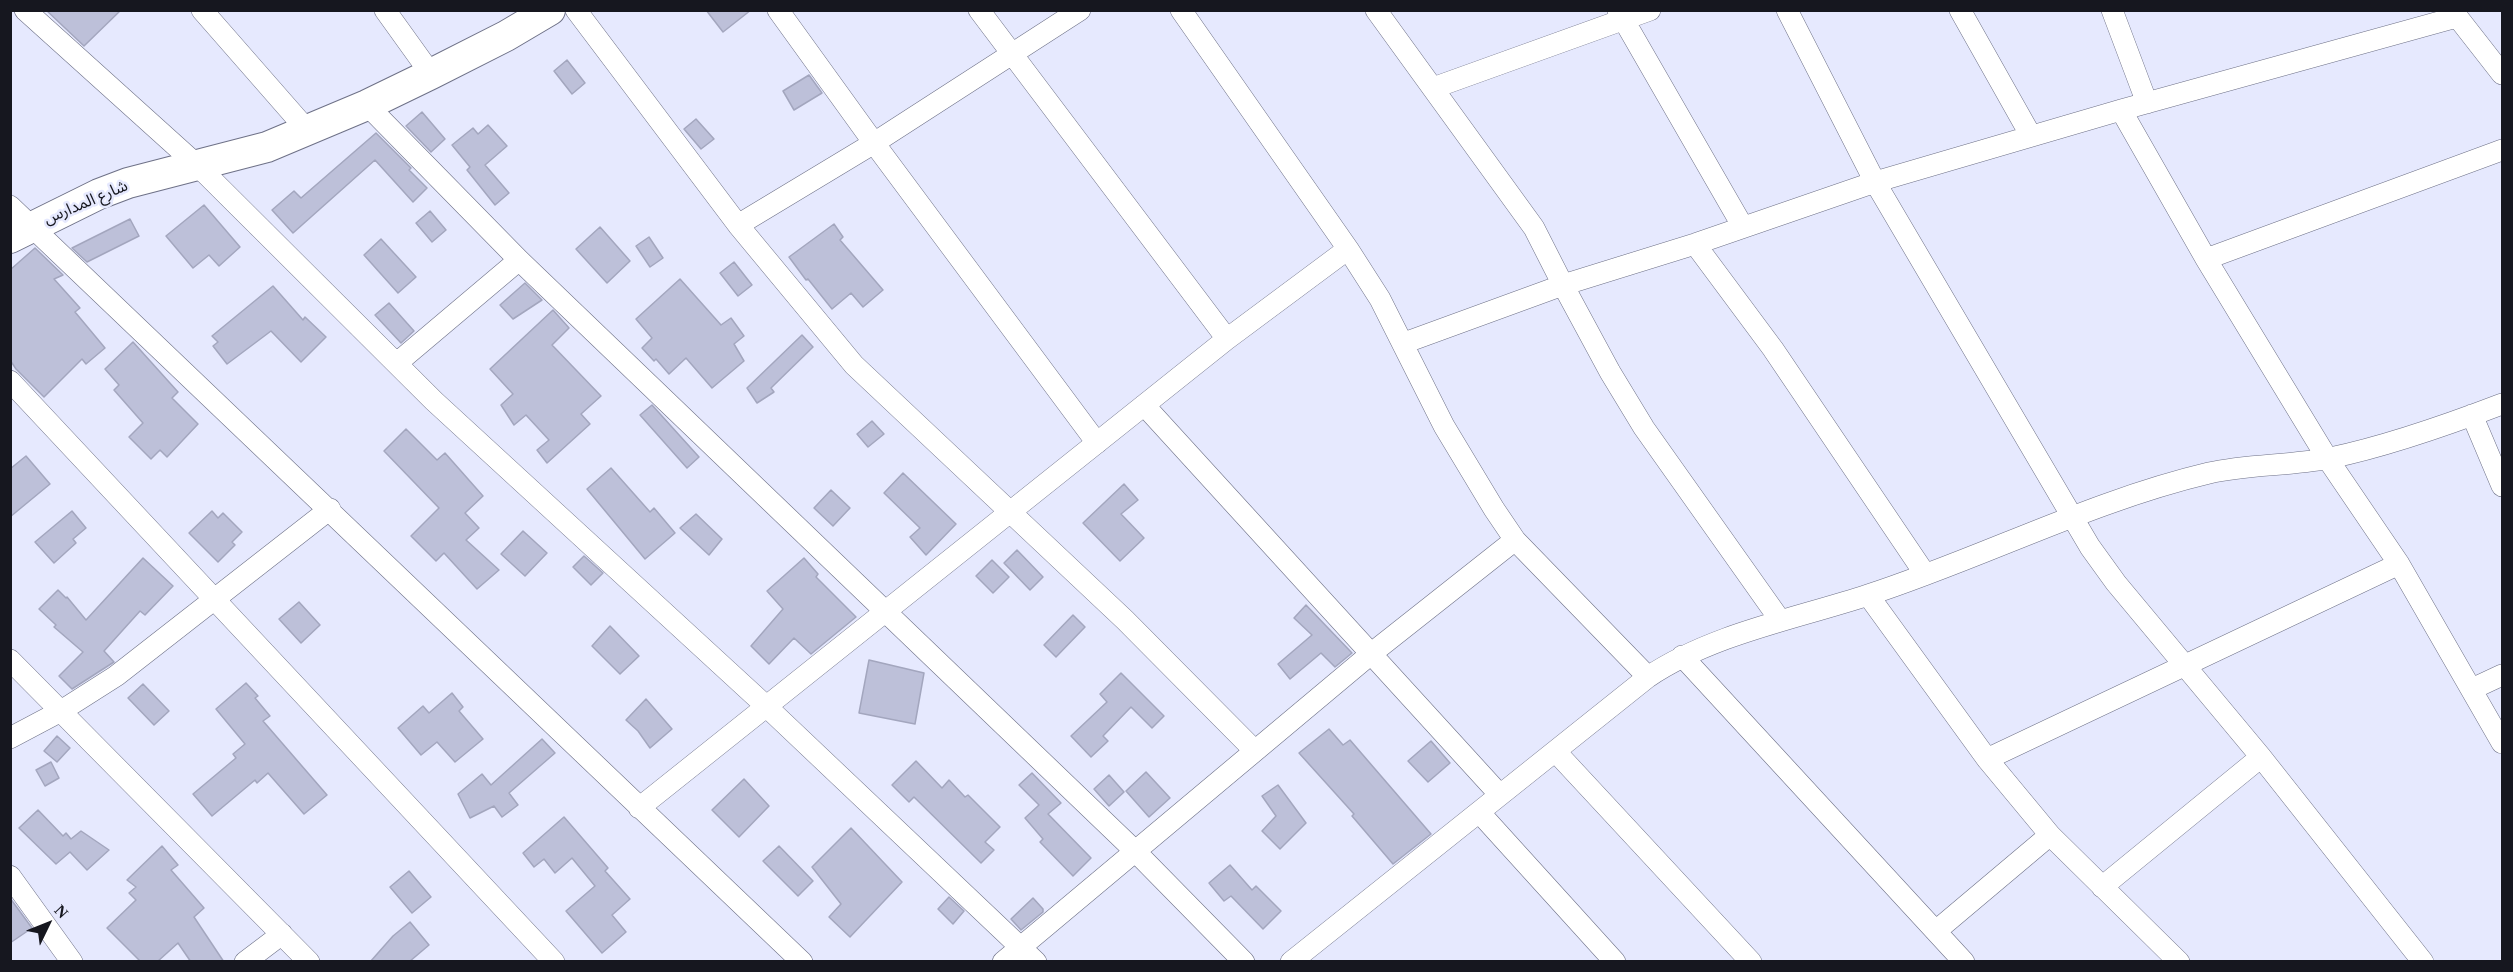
<!DOCTYPE html>
<html>
<head>
<meta charset="utf-8">
<style>
	body { margin:0 }
	#map { position:relative; width:2513px; height:972px; overflow:hidden; background:#e6e9fe; font-family:"Times New Roman",serif }
	canvas { display:block }
	.frame { position:absolute; inset:0; border:12px solid #16171f; pointer-events:none }
	.north { position:absolute; left:18px; top:894px; width:60px; height:60px; -webkit-text-stroke:4px #e6e9fe; paint-order:stroke; rotate:47deg; font-size:16px; font-weight:700; line-height:24px; text-align:center; color:#16171f }
	.north::after { content:''; display:block; margin:auto; width:21px; height:27px; background:#16171f; clip-path:polygon(50% 0,100% 100%,50% 72%,0 100%) }
</style>
</head>
<body>
<div id="map">
<canvas width="2513" height="972"></canvas>
<div class="frame"></div>
<div class="north">N</div>
</div>
<script>
const context = document.querySelector('canvas').getContext('2d');
context.lineJoin = 'round';
function fill(path, color) { context.fillStyle = color; context.fill(path, 'evenodd'); }
function stroke(path, color, width, dash) { context.strokeStyle = color; context.lineWidth = width; context.lineCap = dash ? 'butt' : 'round'; context.setLineDash(dash || []); context.stroke(path); }
function label(font, color, halo, rows, align = 'center') {
  context.font = font + ' "Times New Roman","Noto Sans Arabic",serif'; context.lineWidth = 5; context.setLineDash([]); context.textBaseline = 'middle'; context.strokeStyle = halo; context.fillStyle = color; for (const [text, x, y, turn = 0] of rows) {
    context.save(); context.translate(x, y); context.rotate((+turn || 0) * Math.PI / 180); context.textAlign = isNaN(turn) ? turn : align; if (halo) context.strokeText(text, 0, 0); context.fillText(text, 0, 0); context.restore();
  }
}
const building = new Path2D(`
	M46,10h75l-37,36z
	M706,10h45l-28,22z
	M567,60l18,23 -13,11 -18,-23z
	M809,75l13,18 -28,17 -11,-19z
	M422,112l23,27 -14,13 -25,-26z
	M696,119l18,20 -13,10 -17,-20z
	M488,125l19,21 -22,19 24,28 -14,12 -28,-35 3,-3 -18,-22 21,-17 5,6z
	M376,133l35,35 -2,2 18,18 -14,14 -38,-42 -82,73 -21,-23 22,-19 7,7z
	M204,205l36,42 -21,19 -10,-11 -16,13 -27,-32z
	M430,211l16,19 -14,12 -16,-19z
	M130,219l9,17 -52,26 -15,-14z
	M834,224l9,13 -3,3 43,50 -20,17 -12,-14 -19,16 -24,-30 -2,1 -17,-23z
	M600,227l30,34 -23,22 -31,-34z
	M649,237l14,21 -13,9 -14,-21z
	M381,239l35,38 -18,16 -34,-38z
	M35,248l28,27 -9,4 26,29 -5,4 30,36 -19,16 -4,-5 -38,38 -28,-28 -6,-9v-90z
	M734,262l18,23 -14,11 -18,-23z
	M680,279l41,46 10,-7 13,18 -10,8 10,17 -32,27 -26,-30 -17,16 -13,-15 -2,2 -12,-13 10,-10 -16,-19z
	M525,283l17,17 -29,19 -13,-14z
	M273,286l30,34 2,-3 21,20 -25,25 -30,-31 -44,33 -14,-18 5,-4 -6,-6z
	M389,303l25,28 -13,12 -26,-28z
	M553,310l16,18 -17,17 49,51 -20,18 9,10 -43,39 -10,-13 12,-10 -23,-25 -12,10 -13,-20 12,-11 -23,-25z
	M802,335l11,12 -42,41 3,4 -17,11 -10,-15z
	M133,342l45,50 -6,6 26,26 -31,33 -7,-7 -9,9 -22,-22 14,-14 -29,-33 5,-5 -14,-16z
	M652,405l47,52 -12,11 -47,-53z
	M872,421l12,13 -16,13 -11,-13z
	M406,429l31,31 8,-7 38,43 -18,17 14,15 -13,12 33,30 -22,19 -33,-36 -8,8 -25,-25 28,-28 -55,-57z
	M26,456l24,28 -40,33v-48z
	M611,468l39,44 4,-4 21,25 -30,26 -58,-70z
	M903,473l53,51 -30,31 -16,-18 10,-9 -36,-35z
	M1124,484l14,16 -17,14 23,24 -24,23 -37,-38z
	M831,490l19,18 -17,18 -19,-18z
	M72,511l14,17 -13,11 3,4 -22,20 -19,-21z
	M212,511l6,7 5,-5 19,19 -10,10 3,3 -17,17 -29,-29z
	M696,514l26,25 -13,16 -29,-27z
	M523,531l24,22 -22,23 -24,-22z
	M1017,550l26,27 -13,13 -26,-27z
	M584,556l19,17 -12,12 -18,-18z
	M143,558l30,28 -28,29 -5,-4 -36,40 10,11 -42,27 -13,-13 24,-24 -29,-25 2,-2 -17,-16 19,-19 8,8 1,-1 19,23z
	M804,558l14,16 -2,3 40,40 -45,37 -17,-16 -25,26 -18,-18 32,-37 -16,-18z
	M992,560l17,17 -16,16 -17,-17z
	M299,602l21,23 -19,18 -22,-24z
	M1306,605l46,48 -17,14 -14,-14 -31,26 -12,-15 34,-29 -18,-17z
	M1073,615l12,12 -29,30 -12,-12z
	M610,626l29,30 -19,18 -28,-28z
	M869,660l55,13 -9,51 -56,-11z
	M1121,673l43,43 -12,12 -21,-21 -28,29 5,5 -17,16 -20,-21 36,-34 -7,-8z
	M246,683l12,13 -3,2 15,18 -7,5 64,74 -23,19 -36,-41 -11,10 -2,-3 -43,36 -19,-22 43,-36 -3,-4 12,-10 -29,-35z
	M143,684l26,27 -15,14 -26,-27z
	M452,693l11,14 -4,4 24,28 -28,23 -18,-20 -16,13 -23,-27 25,-22 6,7z
	M646,699l26,30 -22,19 -12,-17 -12,-11z
	M1329,729l14,16 7,-5 81,94 -38,30 -41,-48 2,-2 -55,-61z
	M57,736l13,12 -13,14 -13,-11z
	M542,739l13,14 -46,40 9,12 -16,12 -8,-11 -24,12 -12,-24 24,-20 9,11z
	M1431,741l19,22 -22,19 -20,-21z
	M916,761l26,27 7,-8 16,17 3,-2 32,32 -15,15 9,8 -13,13 -67,-66 -5,5 -17,-17z
	M51,762l8,16 -14,8 -9,-16z
	M1146,772l24,26 -21,19 -23,-26z
	M1032,773l29,30 -13,11 43,44 -18,18 -33,-34 3,-3 -18,-21 14,-13 -20,-20z
	M1109,775l15,17 -15,14 -15,-17z
	M744,779l25,27 -30,31 -27,-27z
	M1278,785l28,38 -26,26 -18,-18 14,-15 -14,-20z
	M38,810l25,26 3,-3 5,6 10,-8 28,19 -22,20 -17,-18 -14,12 -37,-36z
	M564,817l44,51 -3,3 25,28 -18,16 14,17 -24,21 -36,-42 29,-25 -23,-28 -17,15 -11,-14 -10,8 -11,-14z
	M851,828l51,54 -52,55 -21,-20 12,-13 -29,-37z
	M162,846l16,19 -7,5 33,38 -10,9 30,45h-33l-13,-19 -21,19h-16l-34,-34 29,-28 -7,-7 7,-6 -9,-7z
	M779,846l34,35 -15,15 -35,-35z
	M1230,865l22,25 4,-4 25,25 -18,18 -32,-33 -7,5 -15,-18z
	M409,871l22,26 -19,16 -22,-26z
	M949,897l15,14 -11,13 -15,-15z
	M10,898l22,30 -22,15z
	M1033,898l10,11v3l-22,18 -10,-11z
	M410,922l19,23 -20,17h-39l23,-26z`);
const street = new Path2D(`
	M25,10l173,156 236,235 333,306 269,255
	M202,10l105,120
	M385,10l46,64
	M576,10l162,215 116,140 271,255 129,130
	M778,10l96,133 223,300
	M979,10l248,329
	M1181,10l167,239 32,50 64,127 50,83 21,31 133,137
	M1376,10l158,218 29,57 132,-41 180,-62 246,-72 336,-93
	M1618,10l125,217
	M1787,10l88,172 215,365 26,36 145,174 162,205
	M1960,10l71,126
	M2112,10l35,93
	M2452,10l50,64
	M1433,88l217,-78
	M367,105l152,155 615,590 110,112
	M2121,110l85,149 121,199 72,106 103,179
	M10,206l792,756
	M738,225l136,-82 206,-133
	M1695,244l78,105 152,225
	M2206,259l296,-109
	M1404,343l159,-58 47,87 34,56 136,192
	M397,363l122,-103
	M10,381l544,581
	M1144,405l356,390
	M2472,415l30,71
	M1868,595l119,164 63,76 129,127
	M1682,656l282,306
	M10,660l299,302
	M2472,689l30,-14
	M10,738l51,-27 55,-35 214,-167
	M1556,752l195,210
	M1987,759l412,-195
	M639,808l588,-469 121,-90
	M1479,812l136,150
	M10,876l62,86
	M2102,887l159,-130
	M1936,931l114,-96
	M245,962l37,-28
	M1003,962l369,-309 143,-113
	M1291,962l357,-285c64,-43 147,-58 220,-82 114,-37 223,-94 341,-122 39,-9 81,-7 121,-15 58,-12 117,-33 172,-54`);
const secondary = new Path2D(`
	M10,238l89,-44 29,-11 139,-36 100,-42 64,-31 75,-38 44,-26`);
const streetNames = [
	["شارع المدارس",86,203,-23]
];
fill(building, '#bdc0d9');
stroke(building, '#a3a6be', 1.5);
stroke(street, '#6e7187', 22);
stroke(secondary, '#6e7187', 32);
stroke(street, '#fff', 21);
stroke(secondary, '#fff', 30);
label('16px', '#16171f', '#e6e9fe', streetNames);
</script>
</body>
</html>
